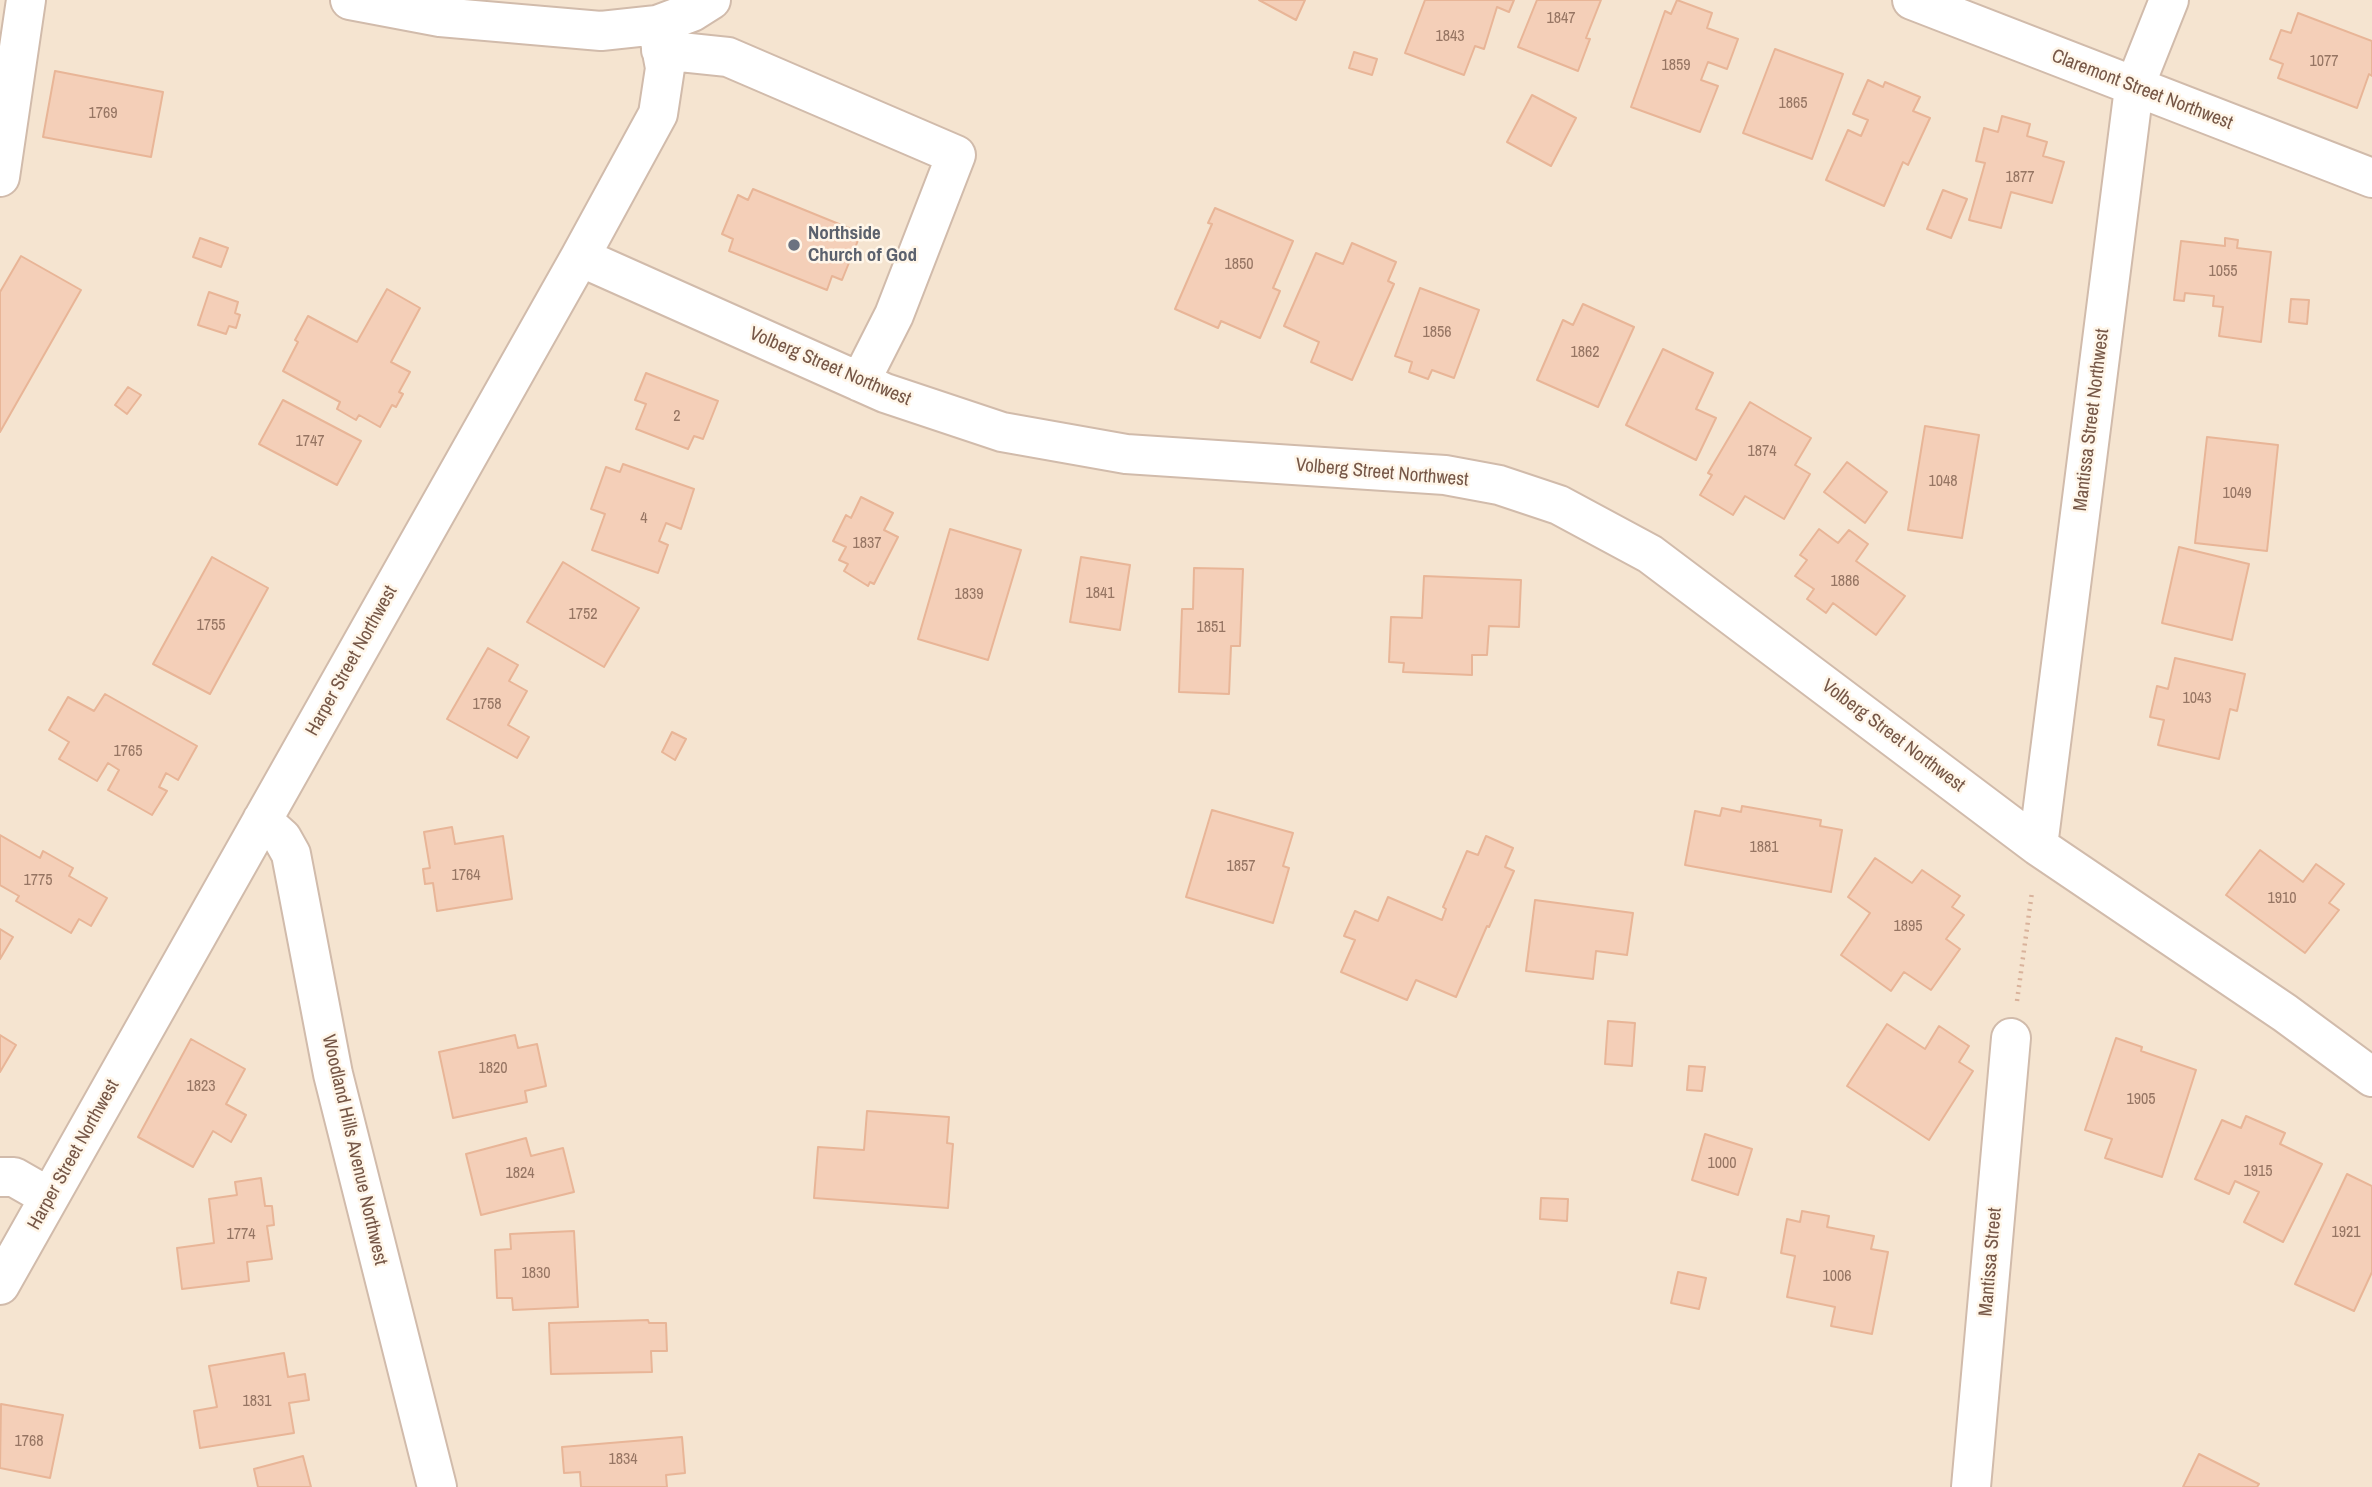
<!DOCTYPE html>
<html>
<head>
<meta charset="utf-8">
<style>
	body { margin:0 }
	canvas { display:block; background:#fdf2e2 }
</style>
</head>
<body>
<canvas width="2372" height="1487"></canvas>
<script>
const context = document.querySelector('canvas').getContext('2d');
context.lineJoin = 'round';
function fill(path, color) { context.fillStyle = color; context.fill(path, 'evenodd'); }
function stroke(path, color, width, dash) { context.strokeStyle = color; context.lineWidth = width; context.lineCap = dash ? 'butt' : 'round'; context.setLineDash(dash || []); context.stroke(path); }
function label(font, color, halo, rows, align = 'center') {
  context.font = font + ' "Archivo Narrow",sans-serif'; context.lineWidth = 5; context.setLineDash([]); context.textBaseline = 'middle'; context.strokeStyle = halo; context.fillStyle = color; for (const [text, x, y, turn = 0] of rows) {
    context.save(); context.translate(x, y); context.rotate((+turn || 0) * Math.PI / 180); context.textAlign = isNaN(turn) ? turn : align; if (halo) context.strokeText(text, 0, 0); context.fillText(text, 0, 0); context.restore();
  }
}
const residential = new Path2D(`
	M0,0h2372v1487h-2372z`);
const building = new Path2D(`
	M1259,0h46l-9,20z
	M1425,0h89l-5,12 -12,-5 -13,42 -9,-3 -11,29 -59,-22z
	M1537,0h64l-15,38 4,1 -12,32 -60,-24z
	M1677,0l35,13 -5,15 31,11 -11,30 -19,-7 -7,18 17,6 -18,46 -69,-25 34,-96 6,3z
	M2298,13l74,28v35l-3,-2 -12,34 -79,-30 5,-14 -13,-5 11,-29 10,3z
	M1775,49l68,25 -31,85 -69,-26z
	M1354,52l23,7 -5,16 -23,-7z
	M55,71l108,21 -12,65 -108,-20z
	M1868,80l15,7 2,-5 35,15 -7,14 17,7 -22,47 -5,-3 -19,44 -58,-26 22,-50 13,6 7,-16 -15,-6z
	M1532,95l44,23 -25,48 -44,-24z
	M2002,116l28,8 -3,12 20,6 -4,14 21,6 -12,41 -41,-11 -10,36 -32,-8 16,-57 -9,-2 8,-33 14,4z
	M753,189l108,44 -19,47 -10,-4 -5,14 -98,-39 4,-12 -11,-5 16,-39 10,5z
	M1943,190l24,9 -16,39 -24,-9z
	M1215,208l78,33 -20,47 7,3 -20,47 -39,-17 -3,7 -43,-19 37,-85 -4,-1z
	M200,238l28,10 -7,19 -28,-10z
	M2225,238l13,2 -1,8 34,4 -10,90 -42,-6 4,-29 -10,-1 1,-10 -29,-3 -1,8 -10,-1 7,-59 44,5z
	M1352,243l44,19 -8,19 6,3 -42,96 -41,-18 8,-20 -35,-16 32,-73 27,11z
	M21,256l60,34 -81,142v-140z
	M1420,288l59,22 -25,68 -22,-8 -4,9 -19,-7 3,-10 -17,-6z
	M387,289l33,19 -29,54 19,10 -11,20 4,2 -7,13 -4,-2 -12,22 -21,-12 -3,5 -19,-11 3,-7 -57,-31 15,-29 -3,-2 13,-24 49,26z
	M209,292l29,10 -3,11 5,2 -4,13 -7,-2 -3,8 -28,-9z
	M2291,299l18,1 -2,24 -18,-2z
	M1583,304l51,23 -36,80 -61,-27 26,-60 10,5z
	M1663,349l50,24 -17,36 20,9 -20,42 -70,-35z
	M646,373l72,28 -15,38 -9,-3 -6,13 -52,-20 10,-25 -11,-4z
	M128,387l13,8 -14,19 -12,-9z
	M283,400l78,41 -24,44 -78,-41z
	M1750,402l61,36 -16,27 15,9 -26,45 -39,-23 -12,19 -33,-20 12,-20 -4,-2z
	M1925,426l54,9 -17,103 -54,-8z
	M2207,437l71,8 -11,106 -72,-8z
	M1847,462l40,30 -22,31 -41,-31z
	M623,464l71,25 -13,40 -15,-6 -7,18 9,4 -10,28 -66,-23 13,-36 -14,-5 15,-42 14,5z
	M861,497l32,16 -9,17 14,7 -24,47 -4,-2 -2,4 -24,-15 4,-7 -9,-4 7,-13 -13,-6 13,-26 5,3z
	M950,529l71,21 -33,110 -70,-21z
	M1819,529l19,14 11,-13 19,14 -12,17 49,35 -29,39 -43,-32 -7,10 -19,-14 7,-10 -19,-13 12,-16 -7,-5z
	M2179,547l70,17 -17,76 -70,-17z
	M212,557l56,31 -58,106 -57,-30z
	M1081,557l49,8 -10,65 -50,-8z
	M563,562l76,46 -35,59 -77,-45z
	M1194,568l49,1 -3,77h-9l-2,48 -50,-2 3,-83h11z
	M1424,576l97,4 -2,47 -30,-1 -2,29h-15v20l-69,-3 1,-9 -15,-1 2,-45 31,1z
	M488,648l30,17 -9,16 18,10 -19,34 21,12 -12,21 -70,-39z
	M2175,658l70,16 -8,37 -7,-2 -11,50 -61,-14 6,-25 -14,-3 7,-31 11,3z
	M105,694l92,52 -19,34 -12,-7 -7,14 8,4 -15,24 -44,-25 11,-20 -11,-7 -11,18 -38,-22 10,-17 -20,-12 19,-33 26,14z
	M672,732l14,7 -11,21 -13,-8z
	M1742,806l79,14 -1,6 22,4 -11,62 -146,-27 10,-54 25,5 2,-8 19,4z
	M1212,810l81,23 -10,33 6,2 -16,55 -87,-26z
	M452,827l3,17 48,-8 9,63 -75,12 -4,-28 -8,1 -2,-15 7,-1 -6,-36z
	M0,835l40,23 3,-7 30,17 -4,8 38,22 -16,28 -12,-7 -8,14 -55,-32 3,-5 -19,-11z
	M1486,836l27,12 -8,19 9,4 -25,56 -2,-1 -31,71 -40,-17 -9,20 -66,-28 14,-32 -11,-4 11,-25 23,10 10,-24 54,23 4,-11 -3,-2 24,-56 11,4z
	M2260,850l43,32 13,-18 28,20 -15,19 10,7 -34,43 -79,-58z
	M1875,858l37,25 10,-13 38,26 -8,11 12,8 -18,24 14,10 -29,41 -27,-18 -13,19 -50,-36 29,-42 -22,-16z
	M1535,900l98,13 -6,42 -31,-4 -3,28 -67,-8z
	M0,929l13,8 -13,22z
	M1608,1021l27,2 -3,43 -27,-2z
	M1887,1024l38,25 14,-23 30,20 -10,16 14,9 -44,69 -82,-54z
	M0,1035l16,10 -16,27z
	M515,1035l3,13 19,-4 9,42 -21,5 2,11 -74,16 -14,-66z
	M2116,1038l26,9 -1,4 55,19 -34,107 -57,-19 7,-19 -27,-9z
	M191,1039l54,30 -19,35 20,11 -15,27 -18,-11 -20,36 -55,-30z
	M1689,1066l16,1 -3,24 -15,-1z
	M867,1111l82,6 -2,26 6,1 -5,64 -134,-10 4,-51 46,3z
	M2246,1116l39,17 -5,11 42,20 -39,78 -39,-20 15,-30 -24,-11 -6,13 -34,-15 27,-59 19,8z
	M1705,1134l47,15 -14,46 -46,-15z
	M526,1138l5,18 32,-8 11,44 -93,23 -15,-61z
	M2347,1174l25,12v86l-18,39 -59,-27z
	M261,1178l4,28h7l2,19 -7,1 5,33 -25,3 2,19 -67,8 -5,-41 37,-5 -5,-44 28,-4 -2,-13z
	M1541,1198l27,1 -1,22 -27,-2z
	M1802,1211l27,5 -2,11 47,9 -3,13 17,3 -16,82 -41,-8 4,-19 -48,-10 8,-41 -14,-3 6,-34 13,3z
	M574,1231l4,76 -65,3 -1,-12h-15l-2,-48 16,-1 -1,-15z
	M1678,1272l28,6 -7,31 -28,-6z
	M648,1320l1,3h17l1,28h-16l1,21 -101,2 -2,-51z
	M284,1353l4,24 17,-3 4,26 -20,3 5,30 -94,15 -6,-37 23,-4 -8,-41z
	M1,1404l62,11 -13,63 -50,-10z
	M682,1437l3,36 -19,2 1,12h-86l-1,-15 -16,1 -2,-26z
	M2199,1454l60,30 -2,3h-74z
	M303,1456l8,31h-53l-4,-18z`);
const path = new Path2D(`
	M2017,1001l15,-109`);
const minor = new Path2D(`
	M350,0l90,17 161,14 56,-6 35,-13 19,-12
	M1912,0l460,178
	M661,50l67,7 228,98 -62,160 -34,67
	M0,177l26,-177
	M580,257l305,136 117,39 124,22 319,21 54,10 60,20 91,49 388,292 247,167 87,64
	M262,820l20,18 9,16 42,220 104,413
	M2038,846l96,-758 35,-88
	M0,1177h14l35,20
	M0,1285l580,-1028 78,-143 7,-46 -8,-43
	M1971,1487l40,-449`);
const markers = [
	[794,245,7,"#6b7280"]
];
const numberNames = [
	["1847",1561,19],
	["1843",1450,37],
	["1077",2324,62],
	["1859",1676,66],
	["1865",1793,104],
	["1769",103,114],
	["1877",2020,178],
	["1850",1239,265],
	["1055",2223,272],
	["1856",1437,333],
	["1862",1585,353],
	["2",677,417],
	["1747",310,442],
	["1874",1762,452],
	["1048",1943,482],
	["1049",2237,494],
	["4",644,519],
	["1837",867,544],
	["1886",1845,582],
	["1841",1100,594],
	["1839",969,595],
	["1752",583,615],
	["1755",211,626],
	["1851",1211,628],
	["1043",2197,699],
	["1758",487,705],
	["1765",128,752],
	["1881",1764,848],
	["1857",1241,867],
	["1764",466,876],
	["1775",38,881],
	["1910",2282,899],
	["1895",1908,927],
	["1820",493,1069],
	["1823",201,1087],
	["1905",2141,1100],
	["1000",1722,1164],
	["1915",2258,1172],
	["1824",520,1174],
	["1921",2346,1233],
	["1774",241,1235],
	["1830",536,1274],
	["1006",1837,1277],
	["1831",257,1402],
	["1768",29,1442],
	["1834",623,1460]
];
const streetNames = [
	["Claremont Street Northwest",2142,90,21],
	["Volberg Street Northwest",830,367,23],
	["Mantissa Street Northwest",2092,420,-83],
	["Volberg Street Northwest",1382,473,5],
	["Harper Street Northwest",352,661,-61],
	["Volberg Street Northwest",1893,736,37],
	["Woodland Hills Avenue Northwest",354,1150,77],
	["Harper Street Northwest",74,1155,-61],
	["Mantissa Street",1991,1262,-85]
];
const worshipNames = [
	["Northside",808,234],
	["Church of God",808,256]
];
fill(residential, '#f5e4d0');
fill(building, '#f4cfb8');
stroke(building, '#e8b597', 2);
stroke(minor, '#d1bbab', 42);
stroke(path, '#d9b29b', 4.5, [2, 5]);
stroke(minor, '#fff', 38);
for (const [x, y, r, color] of markers) { const dot = new Path2D(); dot.arc(x, y, r, 0, 2 * Math.PI); context.fillStyle = color; context.fill(dot); stroke(dot, '#fff6e9', 2.5); }
label('16px', '#967563', null, numberNames);
label('19px', '#765747', '#fff6e9', streetNames);
label('bold 19px', '#5b616d', '#fff6e9', worshipNames, 'left');
</script>
</body>
</html>
